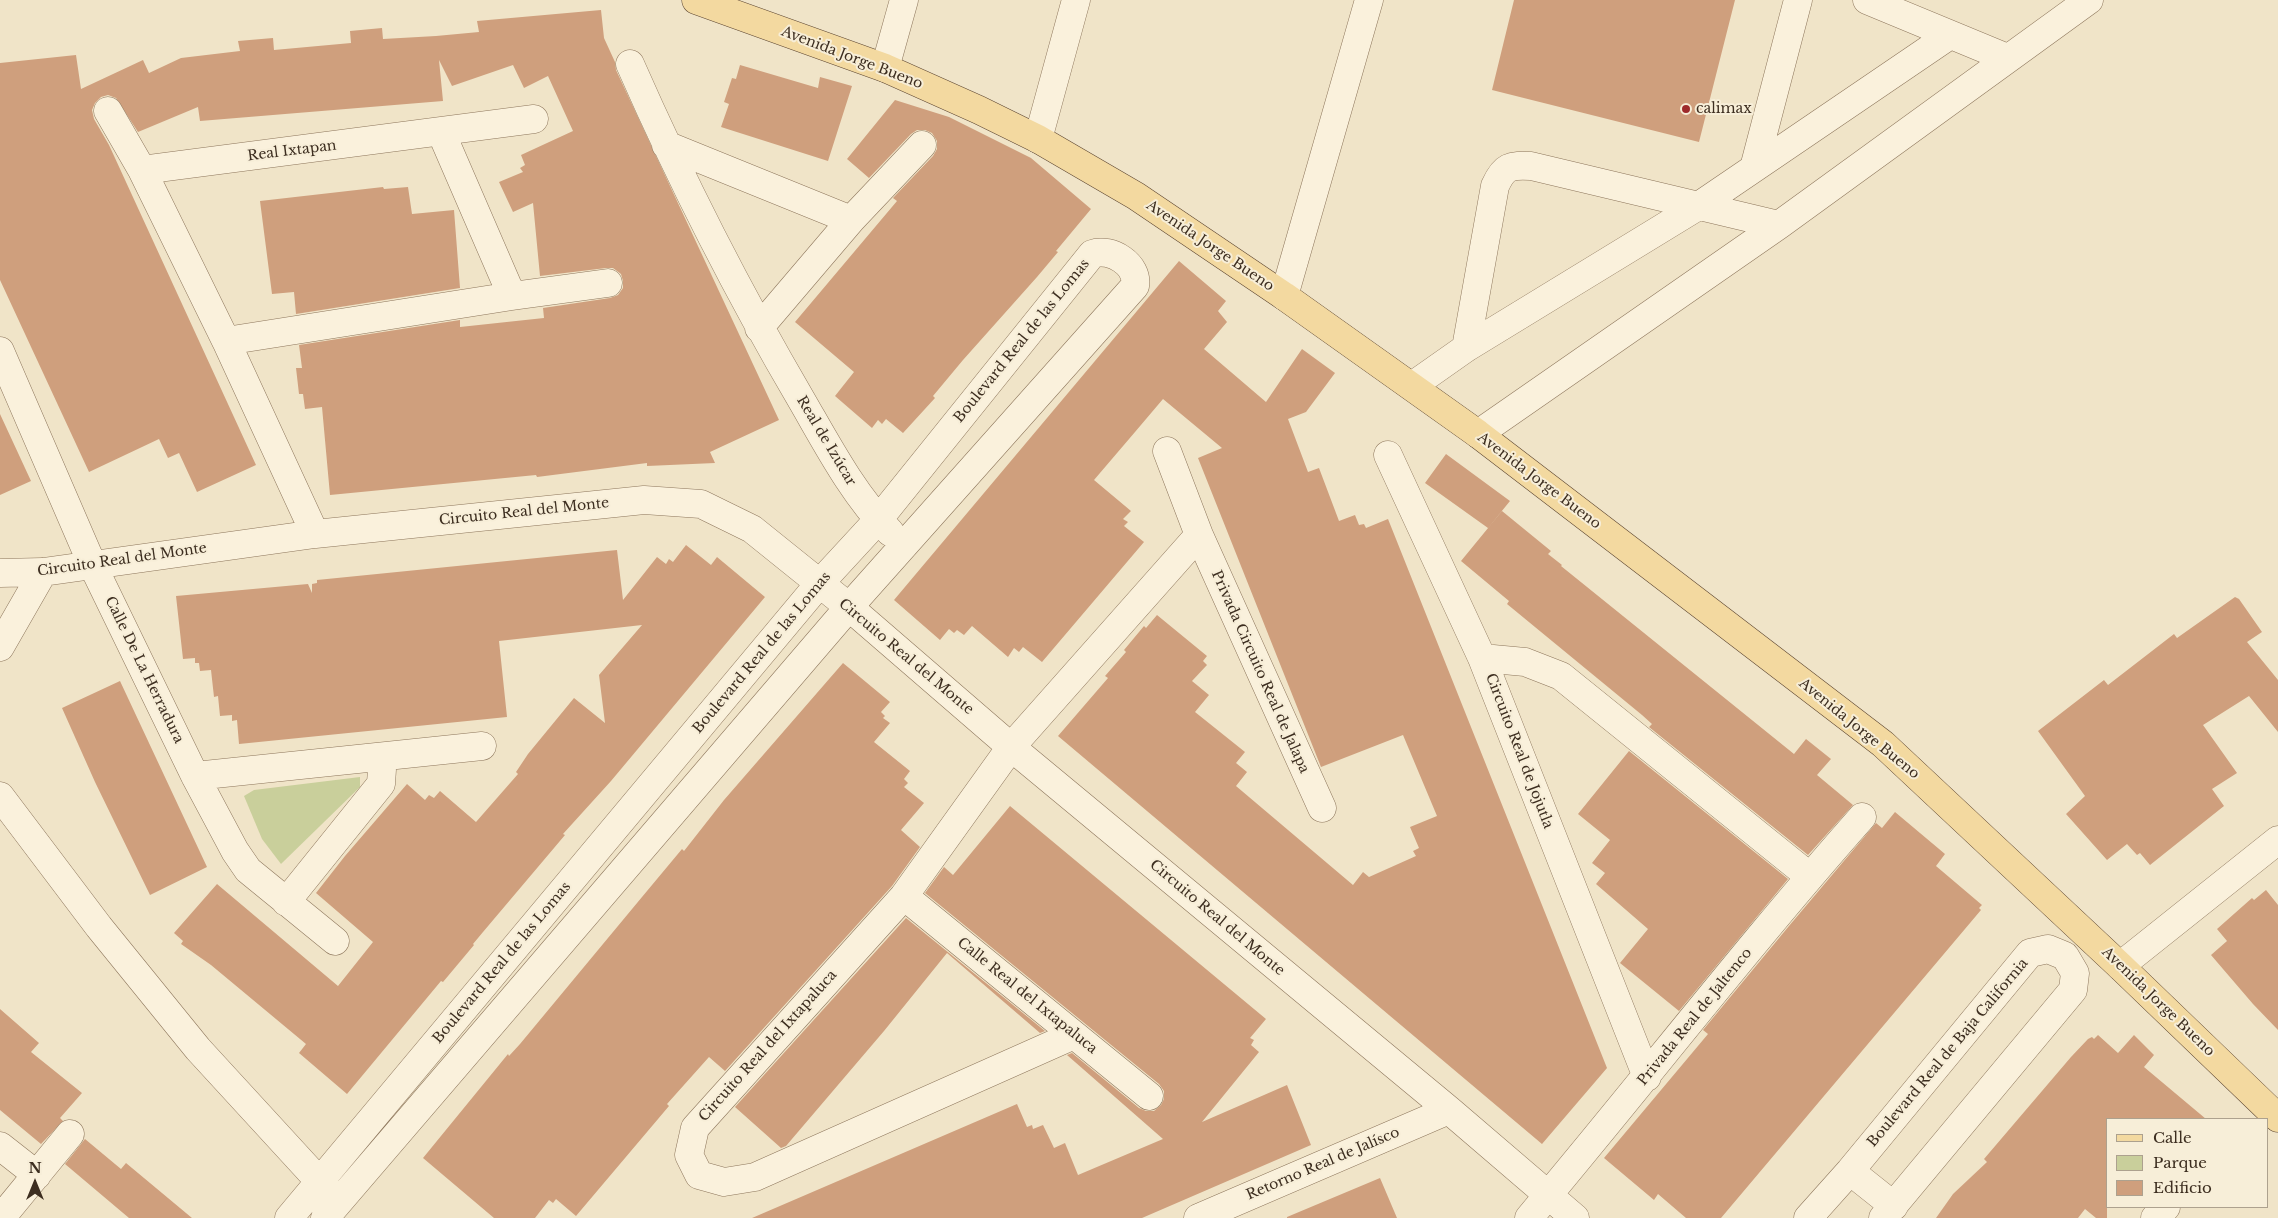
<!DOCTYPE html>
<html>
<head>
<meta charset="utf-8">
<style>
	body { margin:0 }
	#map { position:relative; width:2278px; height:1218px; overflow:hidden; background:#f0e4c8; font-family:"Libre Baskerville",serif }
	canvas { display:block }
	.legend { position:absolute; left:2106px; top:1118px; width:162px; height:90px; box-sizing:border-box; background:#f7eed8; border:1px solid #ada18e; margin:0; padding:6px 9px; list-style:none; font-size:15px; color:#3d2e20 }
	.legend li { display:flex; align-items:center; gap:10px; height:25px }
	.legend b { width:25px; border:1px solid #ada18e }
	.north { position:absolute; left:10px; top:1158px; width:50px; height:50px; -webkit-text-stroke:4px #f7eed8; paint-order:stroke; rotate:0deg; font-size:14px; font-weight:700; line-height:20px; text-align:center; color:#3d2e20 }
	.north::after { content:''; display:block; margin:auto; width:18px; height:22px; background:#3d2e20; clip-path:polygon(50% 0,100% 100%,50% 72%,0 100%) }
</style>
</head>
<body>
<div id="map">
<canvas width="2278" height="1218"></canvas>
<ul class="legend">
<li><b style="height:6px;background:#f3d9a0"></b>Calle</li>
<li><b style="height:14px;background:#c9cf9b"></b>Parque</li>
<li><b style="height:14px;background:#cf9f7d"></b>Edificio</li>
</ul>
<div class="north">N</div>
</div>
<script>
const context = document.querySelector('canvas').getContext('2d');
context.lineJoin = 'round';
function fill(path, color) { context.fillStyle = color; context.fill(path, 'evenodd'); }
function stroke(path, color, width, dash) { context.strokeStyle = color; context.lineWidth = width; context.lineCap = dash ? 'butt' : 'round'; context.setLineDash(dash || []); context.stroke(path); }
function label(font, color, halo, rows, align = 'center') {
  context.font = font + ' "Libre Baskerville",serif'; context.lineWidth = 4; context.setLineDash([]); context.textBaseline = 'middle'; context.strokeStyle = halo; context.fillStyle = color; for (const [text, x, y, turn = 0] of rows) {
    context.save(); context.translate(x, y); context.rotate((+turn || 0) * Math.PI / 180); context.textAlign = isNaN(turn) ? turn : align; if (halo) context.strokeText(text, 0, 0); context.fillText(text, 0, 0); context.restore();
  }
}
const green = new Path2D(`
	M360,777v10l-79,77 -19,-25 -18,-43 10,-6z`);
const building = new Path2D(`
	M1514,0h221l-36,142 -207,-52z
	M601,10l3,28 11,24 1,8 163,350 -69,32 5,11 -68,3v-3l-110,14 -1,-2 -206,20 -8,-88 -17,2 -2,-15h-4l-3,-26h6l-3,-23 161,-25v7l84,-9 -1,-10 67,-10 8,-3 5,-7v-7l-2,-7 -8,-6h-7l-66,8 -7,-73 -20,9 -14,-30 24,-10 -3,-4 5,-3 -4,-10 52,-24 -25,-55 -24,12 -11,-23 -61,21 -13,-26 4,41 -243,20 -2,-14 -60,25 -22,-34 -8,-3 -7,2 -6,6 -3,7 2,9 15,26 147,320 -59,27 -18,-39 -11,5 -9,-19 -70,33 -89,-192v-217l76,-8 5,34 62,-29 6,13 32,-15 59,-7 -2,-10 35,-3 1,12 77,-7 -1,-12 32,-3 1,11 53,-3 43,-4 -2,-11z
	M740,65l78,23 2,-11 32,9 -24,75 -107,-34 8,-23 -5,-2 8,-24 4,1z
	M895,100l54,17 82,41 60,51 -35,42 2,1 -21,25 -74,83 -30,36 2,2 -32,35 -17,-14 -4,5 -4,-4 -6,8 -37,-32 19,-24 -59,-50 102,-121 -4,-3 40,-42 4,-7v-8l-5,-8 -7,-3h-8l-6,4 -42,44 -22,-19z
	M383,187l1,2 24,-2 4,27 42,-4 6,78 -164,26 -2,-22 -22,2 -12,-93z
	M1179,261l47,40 -8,10 9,11 -23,27 62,53 36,-53 33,24 -29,39 -18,7 20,53 11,-4 20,53 16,-6 4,10 5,-1 2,4 22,-9 219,549 -65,76 -484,-408 50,-58 -3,-2 21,-24 -2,-2 20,-24 2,2 11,-13 50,41 -4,5 4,4 -15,16 17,14 -14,17 50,40 -9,11 11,9 -11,14 117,99 10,-13 6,5 47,-21 -3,-5 6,-3 -9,-21 27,-11 -34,-81 -82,32 -123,-309 24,-10 -59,-49 -28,33 -41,48 37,31 -8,8 5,3 -4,4 20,16 -102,120 -19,-15 -4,5 -5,-4 -6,9 -36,-31 -8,9 -7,-5 -3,3 -5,-4 -9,11 -46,-40z
	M0,414l31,67 -31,14z
	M1446,454l64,47 -22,27 -63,-45z
	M1502,511l49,40 -3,3 14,11 -1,1 233,188 12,-15 25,20 -14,16 36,30 -45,50 -159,-128 3,-3 -10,-9 -135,-111 2,-3 -48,-40z
	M686,545l25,20 6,-8 48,40 -154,184 -48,53 2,1 -82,97 -10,12 1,1 -31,37 -2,-1 -94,113 -48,-41 7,-9 -95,-79 -30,-21 2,-3 -9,-8 43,-49 121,102 35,-44 -57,-49 29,-37 62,-72 18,16 4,-5 5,3 6,-7 36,31 42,-48 -2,-2 12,-18 46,-56 31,25 -6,-48 43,-50 -143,16 8,76 -268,27 -2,-24 -5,1v-6l-12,1 -2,-20 -4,1 -3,-27 -11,1 -1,-8h-4v-5l-12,1 -7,-63 132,-12 4,9v-9l5,-1v-3l300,-30 6,50 34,-43 9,7 3,-5 4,3z
	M2235,597l4,2 23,33 -15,10 31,38v52l-29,-36 -46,29 34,48 -25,16 12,17 -74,59 -10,-12 -3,2 -10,-11 -20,16 -41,-46 19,-18 -47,-65 66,-51 4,5 66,-51 3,4z
	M843,663l47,39 -9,10 4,4 -2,2 7,5 -16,19 36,29 -6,8 4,4 -4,4 20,16 -23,27 19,17 -28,39 -167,185 -16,-14 -42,47 2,2 -93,110 -20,-17 -3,4 -4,-3 -14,18h-41l-71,-60 85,-104 1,2 11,-12 122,-147 40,-48 2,2 40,-51z
	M120,681l87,186 -57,28 -55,-113 -33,-74z
	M1629,751l159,128 -109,132 -59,-48 28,-34 -52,-45 9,-11 -13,-10 18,-23 -32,-26z
	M1010,806l256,213 -16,19 4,2 -3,5 8,7 -57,70 85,-37 24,60 -169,73h-390l265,-114 10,23 5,-2 1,4 10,-4 11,23 11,-5 13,32 85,-36 -96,-84 5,-2 67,55 7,3h8l7,-6 3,-6v-8l-5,-7 -234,-191 19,-26 9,8z
	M1895,812l50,42 -9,12 46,39 -3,3 2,2 -260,308h-35l-28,-24 -4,6 -50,-42 104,-124 -5,-4 86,-104 87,-103 6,5z
	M2266,890l12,15v125l-25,-26 -42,-49 16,-14 -10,-12 35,-31 2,2z
	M906,918l139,113 -5,2 -93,-80 -63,78 -98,115 -5,2 -46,-41z
	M0,1009l39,34 -8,9 51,41 -22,25 3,3 -22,23 -41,-34z
	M2098,1035l20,18 16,-18 20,20 -10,12 62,52h-99v99h-11l-11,-9 -7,9h-142l17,-24 34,-32 -3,-3 87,-102 17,-18 4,-2 2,2z
	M85,1139l36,30 5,-6 66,55h-63l-64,-54z
	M1380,1178l17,40h-110v-1z`);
const minor = new Path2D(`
	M1867,0l140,58
	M630,64c51,116 108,228 172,337 26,45 51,93 88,131
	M885,68l19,-68
	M108,111l34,59 84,171 89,193
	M441,132l71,164
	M1038,139l38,-139
	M666,145l185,75
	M1754,168l44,-168
	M142,170l392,-51
	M1284,296l85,-296
	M759,328l92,-108 71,-75
	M226,341l286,-45 96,-13
	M1466,348l29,-162c9,-20 15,-21 36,-20l248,59
	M0,351l92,213 103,212 40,75 13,19 87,71
	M1412,386l54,-38 234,-143 250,-170
	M1478,434l301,-209 310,-225
	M1167,451l32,84 123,273
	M1388,455l94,203 165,419
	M0,573l43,-1 272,-38 329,-34 57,4 51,25 97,78 162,140 438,363 126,108
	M0,647l43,-75
	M1482,658l43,4 36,14 248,200
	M195,776l287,-30
	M0,796l99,131 99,122 134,146
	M904,896l245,200
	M286,902l95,-118 1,-15 -6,-12
	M2120,966l158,-126
	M1074,1035l-319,142 -31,5 -25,-7 -10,-20 6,-27 209,-232 107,-149 188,-212
	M0,1146l37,29
	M1850,1171l44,35
	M1,1218l69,-84
	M289,1218l530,-634 59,-64 214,-266c19,-7 47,11 43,32l-286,321 -524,611
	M1198,1218l251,-108
	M1529,1218c112,-133 218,-271 333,-401
	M1808,1218l42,-47 180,-218 18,-4 17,7 10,17 -2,17 -190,228
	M2155,1218l11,-11`);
const major = new Path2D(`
	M696,0l189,68 94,42 59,29 98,57 148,100 194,138 405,310 237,222 158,152`);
const markers = [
	[1686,109,5,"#9e2a2b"]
];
const streetNames = [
	["Avenida Jorge Bueno",852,58,21],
	["Real Ixtapan",292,151,-7],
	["Avenida Jorge Bueno",1210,246,34],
	["Boulevard Real de las Lomas",1022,341,-51],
	["Real de Izúcar",826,441,59],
	["Avenida Jorge Bueno",1539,481,37],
	["Circuito Real del Monte",524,512,-6],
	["Circuito Real del Monte",122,560,-8],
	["Boulevard Real de las Lomas",762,653,-50],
	["Circuito Real del Monte",906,657,40],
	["Calle De La Herradura",144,670,64],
	["Privada Circuito Real de Jalapa",1260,672,66],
	["Avenida Jorge Bueno",1859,729,39],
	["Circuito Real de Jojutla",1519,751,69],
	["Circuito Real del Monte",1217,918,40],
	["Boulevard Real de las Lomas",502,963,-50],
	["Calle Real del Ixtapaluca",1027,996,39],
	["Avenida Jorge Bueno",2158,1002,44],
	["Privada Real de Jaltenco",1695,1017,-51],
	["Circuito Real del Ixtapaluca",768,1046,-48],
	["Boulevard Real de Baja California",1948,1053,-50],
	["Retorno Real de Jalísco",1323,1164,-23]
];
const poiNames = [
	["calimax",1696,109]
];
fill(green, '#c9cf9b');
fill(building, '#cf9f7d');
stroke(minor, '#8d765c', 29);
stroke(major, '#5b4430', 29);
stroke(minor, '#faf1dc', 28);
stroke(major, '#f3d9a0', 28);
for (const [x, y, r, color] of markers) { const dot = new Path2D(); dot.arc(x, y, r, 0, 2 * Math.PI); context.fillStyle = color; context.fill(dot); stroke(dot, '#f7eed8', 2); }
label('14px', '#3d2e20', '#f7eed8', streetNames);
label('14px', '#3d2e20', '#f7eed8', poiNames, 'left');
</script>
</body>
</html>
